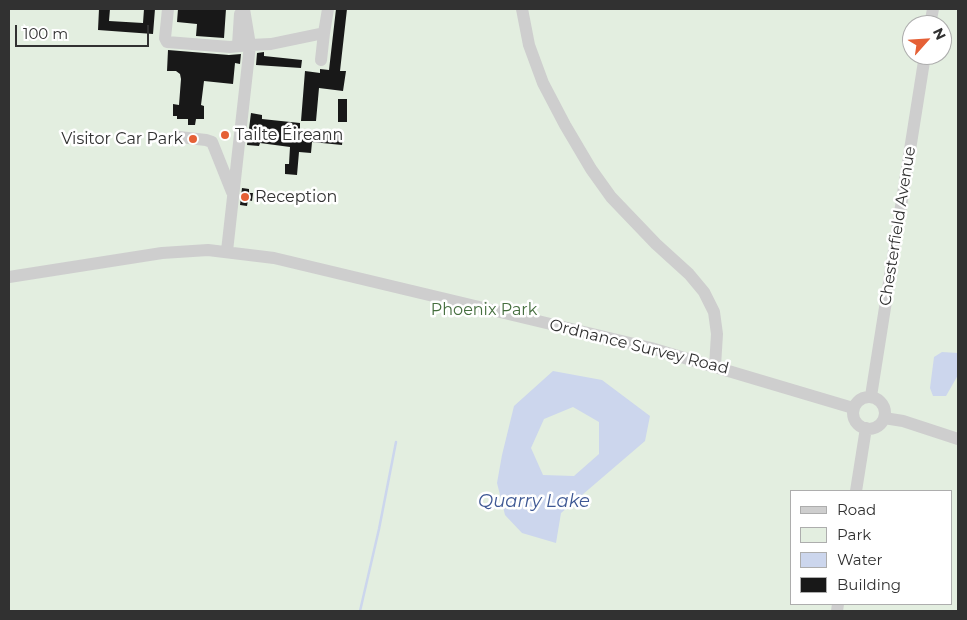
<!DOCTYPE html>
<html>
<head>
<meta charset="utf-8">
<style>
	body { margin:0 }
	#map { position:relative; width:967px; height:620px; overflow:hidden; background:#fff; font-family:Montserrat,sans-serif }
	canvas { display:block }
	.frame { position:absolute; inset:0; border:10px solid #313131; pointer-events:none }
	.legend { position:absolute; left:790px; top:490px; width:162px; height:115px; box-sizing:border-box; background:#fff; border:1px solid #adadad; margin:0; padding:6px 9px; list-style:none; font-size:15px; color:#313131 }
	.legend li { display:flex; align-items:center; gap:10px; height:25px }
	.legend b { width:25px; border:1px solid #adadad }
	.north { position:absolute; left:902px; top:15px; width:50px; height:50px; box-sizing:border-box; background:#fff; border:1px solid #adadad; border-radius:50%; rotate:64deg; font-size:14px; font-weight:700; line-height:20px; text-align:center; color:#313131 }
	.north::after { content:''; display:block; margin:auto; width:18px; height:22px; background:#e56036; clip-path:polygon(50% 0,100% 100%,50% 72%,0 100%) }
	.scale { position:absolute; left:15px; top:25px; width:134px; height:22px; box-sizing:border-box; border:2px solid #313131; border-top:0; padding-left:6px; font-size:15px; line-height:18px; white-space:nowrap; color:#313131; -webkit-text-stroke:4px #fff; paint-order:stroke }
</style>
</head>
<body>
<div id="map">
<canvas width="967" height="620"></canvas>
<div class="frame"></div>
<ul class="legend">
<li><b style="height:6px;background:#cecece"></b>Road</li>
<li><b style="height:14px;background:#e3eee0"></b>Park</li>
<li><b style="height:14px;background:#ccd6ed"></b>Water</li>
<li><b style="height:14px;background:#181818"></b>Building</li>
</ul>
<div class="north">N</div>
<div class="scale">100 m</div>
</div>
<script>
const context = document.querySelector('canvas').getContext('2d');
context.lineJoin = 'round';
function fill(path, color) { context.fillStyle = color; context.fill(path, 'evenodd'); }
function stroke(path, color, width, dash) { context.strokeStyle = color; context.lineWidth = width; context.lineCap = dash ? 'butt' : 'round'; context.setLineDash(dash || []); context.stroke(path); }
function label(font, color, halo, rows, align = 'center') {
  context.font = font + ' Montserrat,sans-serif'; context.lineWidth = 5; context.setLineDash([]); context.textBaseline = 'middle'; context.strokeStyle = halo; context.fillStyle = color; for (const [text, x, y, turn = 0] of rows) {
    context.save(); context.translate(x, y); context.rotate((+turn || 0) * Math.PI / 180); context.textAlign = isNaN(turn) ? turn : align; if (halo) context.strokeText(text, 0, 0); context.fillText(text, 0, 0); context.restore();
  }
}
const green = new Path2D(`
	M9,9h949v602h-949zM912,25h30v30h-30zM791,491h160v113h-160z`);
const water = new Path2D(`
	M942,352l16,1v22l-12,21h-13l-3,-8 4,-31z
	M553,371l49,9 48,36 -5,25 -84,72 -5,30 -34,-10 -17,-18 -8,-32 5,-28 12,-49zM573,407l26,15v32l-25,22 -31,-1 -12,-27 13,-29z`);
const stream = new Path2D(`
	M360,611l19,-82 17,-87`);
const building = new Path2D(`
	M99,9h11l-1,12 34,2 1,-14h11l-2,25 -55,-4z
	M178,9h48l-2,29 -28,-2 1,-12 -20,-2z
	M336,9h11l-7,62h6l-3,20 -24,-3 -3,33h-15l4,-50 15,2v-4l9,1z
	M168,50l61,5 12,-1 -1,10 -5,-1 -2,21 -29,-3 -3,24 3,1v13h-8l-1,6h-7v-6h-11v-3h-4v-12l6,1 2,-26 -1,-5 -4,-3h-9z
	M264,52v4l38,4 -1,8 -45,-3 1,-12z
	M338,99h9v23h-9z
	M251,113l11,2v4l38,4v8l43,4 -1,10 -30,-3 -1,11 -12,-1 -2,23 -12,-1v-10h4l1,-17 -30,-4 -1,3 -12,-1z
	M242,188l7,1v4h4l-1,8 -4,-1 -1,6 -7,-1z`);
const minor = new Path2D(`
	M168,9l-3,29 2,4 63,5 20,-2 -6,-36
	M522,9l7,36 14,38 22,42 26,44 20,28 45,47 33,30 15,18 10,20 3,22 -2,32
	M930,25l3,-16
	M238,45l2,-31
	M321,60l3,-27
	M179,137l27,3 6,2 20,50
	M227,251l23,-206 21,-1 53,-11 4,-24
	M9,277l153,-24 46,-3 66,8 377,90 202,60
	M871,396l54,-341
	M853 413a16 16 0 1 1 32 0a16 16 0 1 1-32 0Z
	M884,418l19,3 55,18
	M856,491l10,-63
	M837,611l1,-7`);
const markers = [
	[225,135,5,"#e56036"],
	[193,139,5,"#e56036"],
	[245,197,5,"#e56036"]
];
const poiNames = [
	["Tailte Éireann",235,135],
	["Visitor Car Park",183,139,"right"],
	["Reception",255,197]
];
const streetNames = [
	["Chesterfield Avenue",898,226,-81],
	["Ordnance Survey Road",639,347,14]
];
const parkNames = [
	["Phoenix Park",484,310]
];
const waterNames = [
	["Quarry Lake",534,502]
];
fill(green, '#e3eee0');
fill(water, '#ccd6ed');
stroke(stream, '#ccd6ed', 2.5);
fill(building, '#181818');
stroke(minor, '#cecece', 12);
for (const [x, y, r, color] of markers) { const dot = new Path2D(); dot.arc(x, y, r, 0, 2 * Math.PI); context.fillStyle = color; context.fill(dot); stroke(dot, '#fff', 2); }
label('16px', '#313131', '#fff', poiNames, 'left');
label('16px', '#313131', '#fff', streetNames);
label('16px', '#456e3e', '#fff', parkNames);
label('italic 18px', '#3e5894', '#fff', waterNames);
</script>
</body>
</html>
